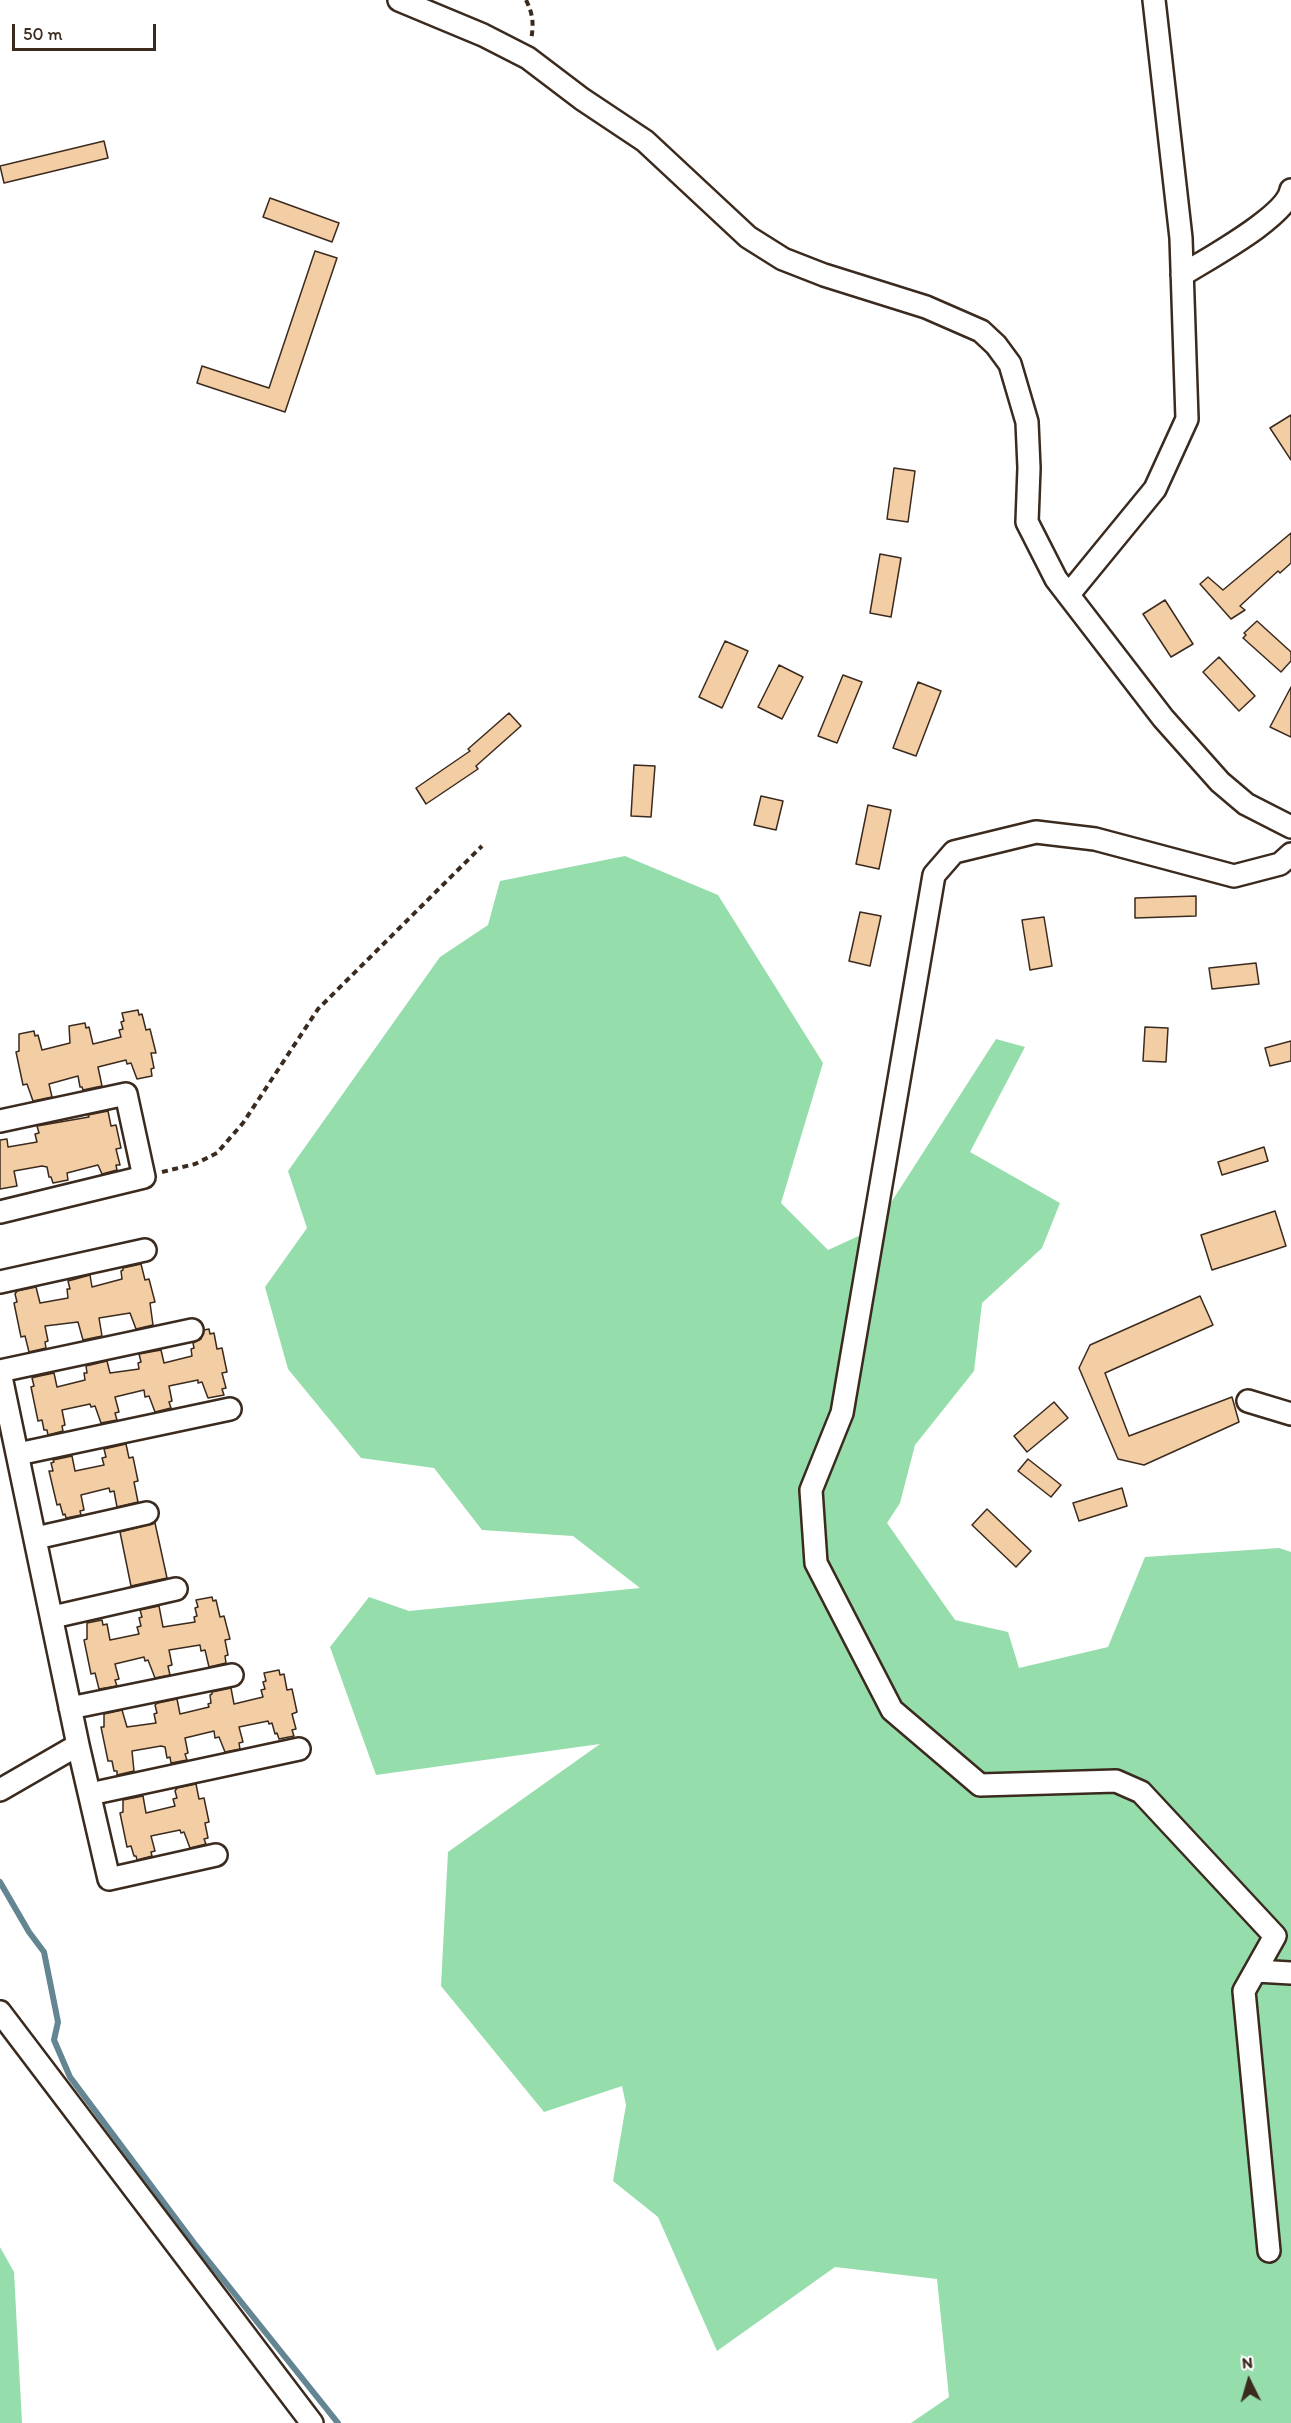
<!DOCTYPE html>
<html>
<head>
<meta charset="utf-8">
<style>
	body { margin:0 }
	#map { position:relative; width:1291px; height:2423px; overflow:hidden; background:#fff; font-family:Itim,sans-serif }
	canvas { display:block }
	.north { position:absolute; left:1219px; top:2351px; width:60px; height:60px; -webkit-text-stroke:4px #fff; paint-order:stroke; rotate:355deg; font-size:16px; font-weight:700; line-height:24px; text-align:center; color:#3b2a1e }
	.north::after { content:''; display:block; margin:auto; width:21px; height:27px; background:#3b2a1e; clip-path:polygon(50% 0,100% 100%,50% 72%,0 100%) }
	.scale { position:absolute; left:12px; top:24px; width:144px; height:27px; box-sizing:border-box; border:3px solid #3b2a1e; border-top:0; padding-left:8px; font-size:18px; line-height:21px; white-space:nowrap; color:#3b2a1e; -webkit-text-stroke:4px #fff; paint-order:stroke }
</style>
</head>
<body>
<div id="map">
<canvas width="1291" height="2423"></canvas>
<div class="north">N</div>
<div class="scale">50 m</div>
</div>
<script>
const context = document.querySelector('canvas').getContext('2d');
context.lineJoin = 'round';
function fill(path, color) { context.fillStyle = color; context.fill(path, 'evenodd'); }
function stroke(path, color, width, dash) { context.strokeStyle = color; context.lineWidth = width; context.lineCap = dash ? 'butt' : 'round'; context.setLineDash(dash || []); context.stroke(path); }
const green = new Path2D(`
	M625,856l93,39 105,168 -42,140 47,47 46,-21 122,-190 29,8 -55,105 90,51 -18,45 -60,55 -8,68 -59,74 -15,58 -13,20 68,97 53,12 11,36 89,-21 37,-90 134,-9 12,4v871h-380l38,-26 -12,-118 -102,-12 -118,84 -59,-134 -45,-36 13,-76 -4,-19 -78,26 -103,-126 7,-134 152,-108 -224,31 -46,-128 39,-50 40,14 231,-23 -67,-52 -91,-6 -48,-62 -73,-10 -73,-89 -23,-82 42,-59 -19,-57 152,-214 48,-32 12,-44z
	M0,2247l14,25 8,151h-22z`);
const stream = new Path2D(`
	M0,1882l29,50 15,20 14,70 -4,18 16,37 124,166 144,180`);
const building = new Path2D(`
	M104,141l4,17 -104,25 -4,-17z
	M270,198l69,25 -7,19 -69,-25z
	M315,251l22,7 -52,154 -88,-29 5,-17 67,22z
	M1291,415v45l-21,-32z
	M894,468l21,3 -7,51 -21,-3z
	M1291,533v30l-11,10 -2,-2 -38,35 5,4 -14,9 -31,-35 8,-7 15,13z
	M880,554l21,4 -10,59 -21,-4z
	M1165,600l28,44 -22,13 -28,-43z
	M1257,621l34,31v9l-10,11 -38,-34 3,-3 -2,-2z
	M725,641l23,10 -26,57 -23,-11z
	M1219,657l36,39 -16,15 -36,-39z
	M779,665l24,12 -21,42 -24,-12z
	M843,675l19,7 -25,61 -19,-7z
	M918,682l23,9 -25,65 -23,-8z
	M1291,687v50l-21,-10z
	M509,713l12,13 -45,40 2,3 -52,35 -10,-16 54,-37 -2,-2z
	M634,765l21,1 -4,51 -20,-1z
	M761,796l22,5 -7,29 -22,-5z
	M868,805l23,5 -12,59 -23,-5z
	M1196,896v20l-61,2v-20z
	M860,912l21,4 -11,50 -21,-5z
	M1044,917l8,49 -22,4 -8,-50z
	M1256,963l3,21 -47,5 -3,-21z
	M138,1010l1,5 3,-1 4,16 4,-1 6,24h-5l3,15 -3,1 1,7 -15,3 -6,-16 -4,1 -1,-4 -28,7 4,19 -19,4 -1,-3h-2l-2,-11 -29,8 3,13 -19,4 -6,-17 -4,1 -7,-33 3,-1v-17l15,-3 1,5 3,-1 4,15 28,-7 -1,-17 16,-3 1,5 3,-1 4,17 28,-7 -2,-7 4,-1 -2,-7 3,-1 -2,-8z
	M1145,1027l23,1 -2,34 -23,-1z
	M1291,1041v20l-21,5 -5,-18z
	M108,1111l3,15 5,-1 5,23 -5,1 4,16h-4l1,5 -15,4 -4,-9 -31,8 1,7 -15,3 -2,-6h-2l-2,-10 -5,-1 -28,5 3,15 -17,3v-49l7,-1 1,8 29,-5 -2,-8 4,-1 -2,-7 52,-9 -1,-2z
	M1264,1147l4,14 -46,14 -4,-13z
	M1275,1211l11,35 -74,24 -11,-35z
	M141,1264l4,16 4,-1 6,23 -5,1 3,22 -17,4 -6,-16 -31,5 3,18 -19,4 -5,-18 -33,4 3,15 -3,1 1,6 -17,4 -4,-16 -4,1 -7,-34 3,-1 -2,-8 2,-3 19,-4 4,16 28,-5 -1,-9h3l-2,-8 22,-6 2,12 30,-8 -1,-8 2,-1v-2z
	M1200,1296l13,29 -108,48 24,63 103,-39 7,25 -95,43 -26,-6 -39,-91 11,-23z
	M209,1329l1,5 4,-1 3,16 5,-1 5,24 -5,1 4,15 -4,1 2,6 -16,3 -6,-16 -4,1v-3l-29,6 3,15 -3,1 2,6 -16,4 -6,-16 -4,1 -1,-7 -29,7 4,15 -4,1 2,7 -16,3 -6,-17 -4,1 -1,-3 -28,6 3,15 -3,1 1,5 -15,4 -1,-5h-3l-2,-10 -4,1 -7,-34 3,-1 -2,-8 3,-1 19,-4 3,14 28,-7 -1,-7h3l-1,-7 21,-5 3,12 29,-4 -1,-6 3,-1 -2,-8 22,-4 3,13 28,-7 -1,-7 3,-1 -1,-5 8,-4 3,-9z
	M1054,1402l14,16 -41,34 -13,-16z
	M126,1444l3,14 4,-1 5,24 -4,1 4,20 -21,5 -3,-16 -4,1 -1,-4 -28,7 3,15 -4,1 1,4 -15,3 -1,-4 -2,1 -3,-11 -3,1 -8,-34h4l-2,-8 3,-1 -1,-2 19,-4 3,15 29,-6 -2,-7 4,-1 -2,-8z
	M1028,1459l33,26 -10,12 -33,-26z
	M1122,1488l5,18 -48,15 -6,-18z
	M987,1509l44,42 -15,16 -44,-42z
	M155,1523l12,55 -36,8 -11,-54z
	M212,1597l1,4 3,-1 4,17 4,-1 6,23 -5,1 3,15 -3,1 1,7 -17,4 -4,-17 -4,1 -1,-6 -31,5 3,15 -4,1 2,9 -15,3 -7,-18 -3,1 -1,-4 -29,7 4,15 -4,1 2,6 -18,3 -4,-16 -4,1 -7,-34 3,-1v-16l15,-3 1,5 4,-1 3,16 29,-6 -2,-7 4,-1 -2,-8 3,-1 -2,-7 19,-4 4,21 32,-5 -1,-5 3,-1 -2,-8 3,-1 -2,-7z
	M279,1670l1,5 4,-1 3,16 5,-1 5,23 -5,2 4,15 -4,1 2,6 -15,3 -2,-6 -2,1 -3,-11 -3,1 -1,-3 -29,6 4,15 -4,1 1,6 -15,3 -6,-15 -4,1 -1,-7 -29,7 3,15 -3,1 2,6 -16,3 -1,-6 -3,1 -2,-11 -4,-1 -29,5 2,20 -17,4v-4h-3l-2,-10h-4l-7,-34h3v-13l18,-4 5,17 29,-4 -2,-9 3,-1 -2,-8 3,-2 19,-4 3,15 29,-7 -1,-3 3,-1 -1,-8 2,-1v-2l19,-4 3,16 29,-7 -2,-7 4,-1 -2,-7 3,-1 -2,-8z
	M196,1784l3,15 5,-1 5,24 -4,1 3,15 -4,1 2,5 -16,4 -6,-16 -3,1 -1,-3 -29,6 4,15 -4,1 1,4 -15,4 -1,-4h-2l-3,-10 -4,1 -7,-34 3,-1v-12l20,-4 3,17 29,-7 -2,-7 4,-1 -2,-7 2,-3z`);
const path = new Path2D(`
	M526,0c7,14 8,24 5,40
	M162,1172l33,-8 22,-11 26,-30 75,-114 164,-163`);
const minor = new Path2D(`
	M399,0l84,35 45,23 54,41 63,42 103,96 35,22 41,16 102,32 55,24 15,14 14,19 17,58 2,46 -2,54 29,57 107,139 57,64 26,22 45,23
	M1182,275c25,-16 104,-58 109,-85
	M1069,594l86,-105 32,-70 -6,-181 -27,-238
	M0,1121l126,-27 18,83 -144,35
	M0,1282l145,-32
	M0,1371l192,-41
	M0,1372l78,373 -78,45
	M1248,1401l43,13
	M18,1454l212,-45
	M36,1538l111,-25
	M53,1617l123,-28
	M70,1708l162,-33
	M78,1745l31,134 107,-24
	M90,1794l209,-45
	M1256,1971l35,2
	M0,2012l312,411
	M1269,2251l-25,-260 31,-55 -134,-144 -25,-11 -136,4 -88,-75 -76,-147 -5,-73 31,-77 92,-538 20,-23 82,-20 59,7 139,37 46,-12 11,-10`);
fill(green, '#95ddab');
stroke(stream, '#648592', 6);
fill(building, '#f3cda3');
stroke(building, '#3b2a1e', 1.5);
stroke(minor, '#3b2a1e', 26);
stroke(path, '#3b2a1e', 4, [6, 4.5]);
stroke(minor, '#fff', 21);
</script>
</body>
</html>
